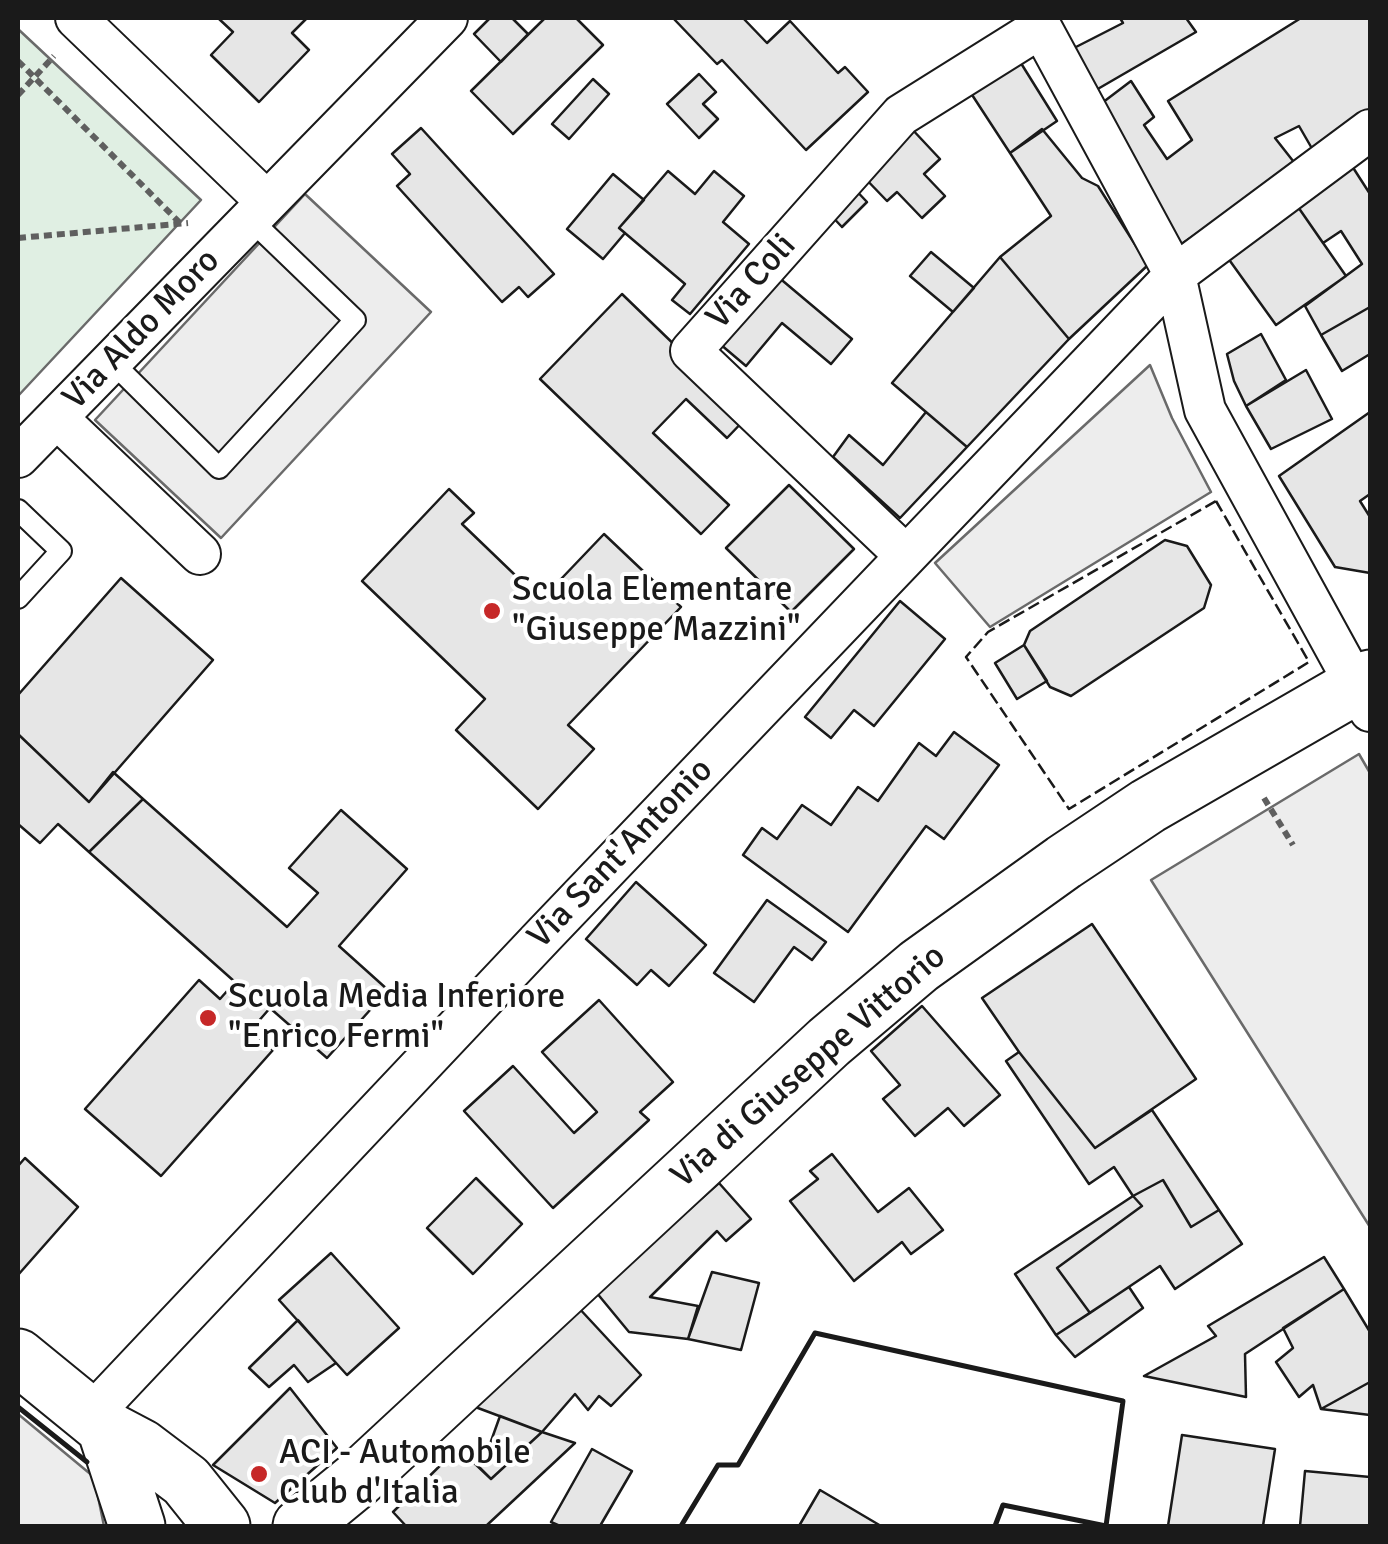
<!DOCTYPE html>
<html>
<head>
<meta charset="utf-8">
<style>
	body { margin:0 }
	#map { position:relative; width:1388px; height:1544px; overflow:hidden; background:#fff; font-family:Signika,sans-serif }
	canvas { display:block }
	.frame { position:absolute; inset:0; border:20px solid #1a1a1a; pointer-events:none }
</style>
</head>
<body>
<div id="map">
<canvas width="1388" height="1544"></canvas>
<div class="frame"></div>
</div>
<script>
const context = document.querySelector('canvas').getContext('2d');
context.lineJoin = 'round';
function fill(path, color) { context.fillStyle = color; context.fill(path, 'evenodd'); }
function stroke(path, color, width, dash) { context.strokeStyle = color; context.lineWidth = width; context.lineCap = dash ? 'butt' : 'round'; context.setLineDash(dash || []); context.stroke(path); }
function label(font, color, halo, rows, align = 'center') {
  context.font = font + ' Signika,sans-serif'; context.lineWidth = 8; context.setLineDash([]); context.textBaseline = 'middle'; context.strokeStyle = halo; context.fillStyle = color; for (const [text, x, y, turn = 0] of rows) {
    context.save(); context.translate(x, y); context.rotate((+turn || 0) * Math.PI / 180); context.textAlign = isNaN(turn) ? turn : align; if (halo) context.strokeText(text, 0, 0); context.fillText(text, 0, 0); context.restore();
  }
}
const green = new Path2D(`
	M18,29l183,171 -183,196z`);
const parking = new Path2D(`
	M305,194l126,118 -210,226 -126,-118z
	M1150,365l22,53 39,74 -221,135 -55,-64z
	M1359,754l11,19v454l-219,-347z
	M18,1414l76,63 10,49h-86z`);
const building = new Path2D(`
	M218,18h89l-15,15 17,17 -50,52 -48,-47 22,-23z
	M490,18h22l16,16 -27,28 -27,-28z
	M545,18h31l27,27 -90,89 -42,-43z
	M673,18h70l24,25 23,-22 48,52 7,-6 23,25 -62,58 -84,-90 -5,4z
	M1120,18h66l10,14 -100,58 -22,-42 49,-25z
	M1301,18h69v95l-56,39 -15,-26 -24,12 22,28 -120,81 -75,-144 29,-22 23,36 -10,8 23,34 25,-19 -24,-39z
	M1014,52l43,69 -47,32 -47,-72z
	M699,74l17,18 -13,12 15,15 -19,19 -32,-34z
	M593,79l16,15 -40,45 -17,-15z
	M910,127l30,32 -16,15 21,22 -23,22 -25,-26 -10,9 -26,-27z
	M421,128l133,146 -26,23 -9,-10 -17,15 -105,-116 13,-12 -18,-20z
	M1042,129l40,49 16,8 50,79 -79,74 -69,-82 51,-41 -41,-63z
	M1352,166l18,28v113l-49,28 -16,-29 57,-42 -21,-33 -18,12 -27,-39z
	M668,171l27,23 19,-23 30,25 -21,26 26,22 -59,70 -18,-14 13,-16 -66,-56z
	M613,174l31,26 -25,28 6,5 -22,26 -36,-30z
	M850,184l17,18 -25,25 -17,-18z
	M1296,204l50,72 -70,49 -51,-71z
	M931,252l43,36 -21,24 -43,-36z
	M1000,257l69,82 -102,108 -75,-64z
	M777,276l75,63 -21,25 -49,-41 -36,43 -26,-22z
	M622,294l126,122 -21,22 -41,-39 -33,34 76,72 -28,29 -161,-155z
	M1370,307v47l-28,17 -21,-36z
	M1261,334l25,46 -40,26 -12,-25 -7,-27z
	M1306,370l26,49 -61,30 -25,-43z
	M926,412l41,35 -67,71 -67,-61 16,-22 34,30z
	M1370,412v82l-10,7 10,16v56l-35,-6 -56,-91z
	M789,485l65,64 -63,63 -65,-64z
	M449,489l25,24 -12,11 79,76 63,-66 77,73 -113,118 26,24 -56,60 -82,-79 29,-31 -123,-118z
	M1165,540l22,6 24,39 -7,23 -133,88 -21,-9 -26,-42 6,-14z
	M121,578l92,82 -124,142 -71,-68v-39z
	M900,601l45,38 -71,87 -20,-16 -23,28 -26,-21z
	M1024,645l23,36 -30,18 -22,-36z
	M954,732l45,33 -55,74 -18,-13 -78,106 -105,-77 19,-27 15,11 25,-34 29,20 27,-38 20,14 41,-58 17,13z
	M18,734l71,68 24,-30 30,27 -54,53 -31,-28 -18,19 -22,-19z
	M143,799l144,128 31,-34 -29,-25 52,-58 66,59 -68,77 49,44 -61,68 -57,-50 -20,23 23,19 -112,126 -76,-67 114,-129 21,19 15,-17 -146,-130z
	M636,882l70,63 -37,41 -18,-16 -14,15 -51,-46z
	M767,900l59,42 -14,18 -18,-13 -40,55 -40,-29z
	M1092,924l104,155 -101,69 -76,-96 -37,-54z
	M599,1000l74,82 -33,30 9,8 -96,88 -89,-97 49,-45 61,67 23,-21 -55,-60z
	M922,1006l78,89 -36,31 -16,-18 -33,28 -32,-37 17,-14 -29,-34z
	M1019,1052l76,96 57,-38 67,100 -28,17 -28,-47 -30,16 -19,-29 -25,17 -83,-123z
	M832,1154l46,58 31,-24 34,42 -32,24 -9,-12 -48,39 -64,-80 28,-22 -8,-8z
	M25,1158l53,49 -60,68v-109z
	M476,1178l46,46 -49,50 -46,-46z
	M1163,1180l28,47 28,-17 23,34 -67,45 -15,-23 -70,47 -33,-45 85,-62 -9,-10z
	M719,1183l32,36 -25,22 -9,-10 -67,66 48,9 -10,33 -59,-7 -33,-40z
	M1133,1196l9,10 -85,62 33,45 -34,22 -41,-61z
	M331,1253l68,75 -52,47 -68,-75z
	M1324,1257l20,32 -99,65 1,43 -102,-21 72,-40 -8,-10z
	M712,1272l47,11 -18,67 -53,-11z
	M1129,1287l14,21 -68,49 -19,-22z
	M1344,1289l26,43v50l-49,27 -8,-24 -14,12 -23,-35 17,-14 -10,-20z
	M577,1306l64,69 -30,31 -12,-10 -11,14 -13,-16 -33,38 -72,-27z
	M298,1320l38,43 -28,19 -14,-17 -25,22 -20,-19z
	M1370,1382v33l-49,-6z
	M290,1388l47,60 -62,55 -62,-38z
	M500,1416l42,16 -51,47 -20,-19 19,-16z
	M542,1432l33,11 -89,83h-80l-13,-14 66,-65 32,32z
	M1182,1435l93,14 -12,77h-95z
	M592,1449l40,22 -32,55h-40l-9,-4z
	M1305,1471l65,6v49h-70z
	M820,1490l61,36h-82z`);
const path = new Path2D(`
	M18,61l162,162
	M18,95l36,-39
	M18,238l170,-15
	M1264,798l29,47`);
const lane = new Path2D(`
	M113,363l106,105 136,-148 -106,-102
	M18,510l43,41 -43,47`);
const street = new Path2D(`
	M76,18l190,183
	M1036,18l139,257 30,135 165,301
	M57,418l143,136
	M18,457l429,-439
	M905,555l-214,-204 210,-236 139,-87
	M90,1416l454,-481 631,-660 195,-145`);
const secondary = new Path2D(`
	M18,1357l87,71 36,19 45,34 36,45
	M105,1428l32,98
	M301,1526l56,-46 472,-438 90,-76 145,-104 84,-56 222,-128`);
const fence = new Path2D(`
	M1216,501l93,161 -240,147 -103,-152 22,-25z`);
const wall = new Path2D(`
	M18,1407l69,55
	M681,1526l37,-61h20l77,-132 308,68 -17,125 -103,-21 -8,21`);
const markers = [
	[492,611,10,"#c62828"],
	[208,1018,10,"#c62828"],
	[259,1474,10,"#c62828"]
];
const streetNames = [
	["Via Coli",752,282,-48],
	["Via Aldo Moro",142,330,-46],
	["Via Sant'Antonio",621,854,-46],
	["Via di Giuseppe Vittorio",809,1067,-41]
];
const poiNames = [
	["Scuola Elementare",512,591],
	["\"Giuseppe Mazzini\"",512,631],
	["Scuola Media Inferiore",228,998],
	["\"Enrico Fermi\"",228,1038],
	["ACI - Automobile",279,1454],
	["Club d'Italia",279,1494]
];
fill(green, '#e0efe3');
stroke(green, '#6a6a6a', 2.5);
fill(parking, '#ededed');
stroke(parking, '#6a6a6a', 2.5);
fill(building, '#e6e6e6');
stroke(building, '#1a1a1a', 2.5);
stroke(lane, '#1a1a1a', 24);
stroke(street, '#1a1a1a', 44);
stroke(secondary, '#1a1a1a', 59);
stroke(path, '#5f5f5f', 6, [8, 5]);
stroke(lane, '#fff', 20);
stroke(street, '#fff', 40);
stroke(secondary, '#fff', 55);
stroke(fence, '#1a1a1a', 2.5, [12, 5]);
stroke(wall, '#1a1a1a', 5);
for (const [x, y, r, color] of markers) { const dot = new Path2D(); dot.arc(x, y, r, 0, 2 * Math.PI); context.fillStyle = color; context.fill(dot); stroke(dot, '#fff', 4); }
label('35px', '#1a1a1a', '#fff', streetNames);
label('35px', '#1a1a1a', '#fff', poiNames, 'left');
</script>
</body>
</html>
